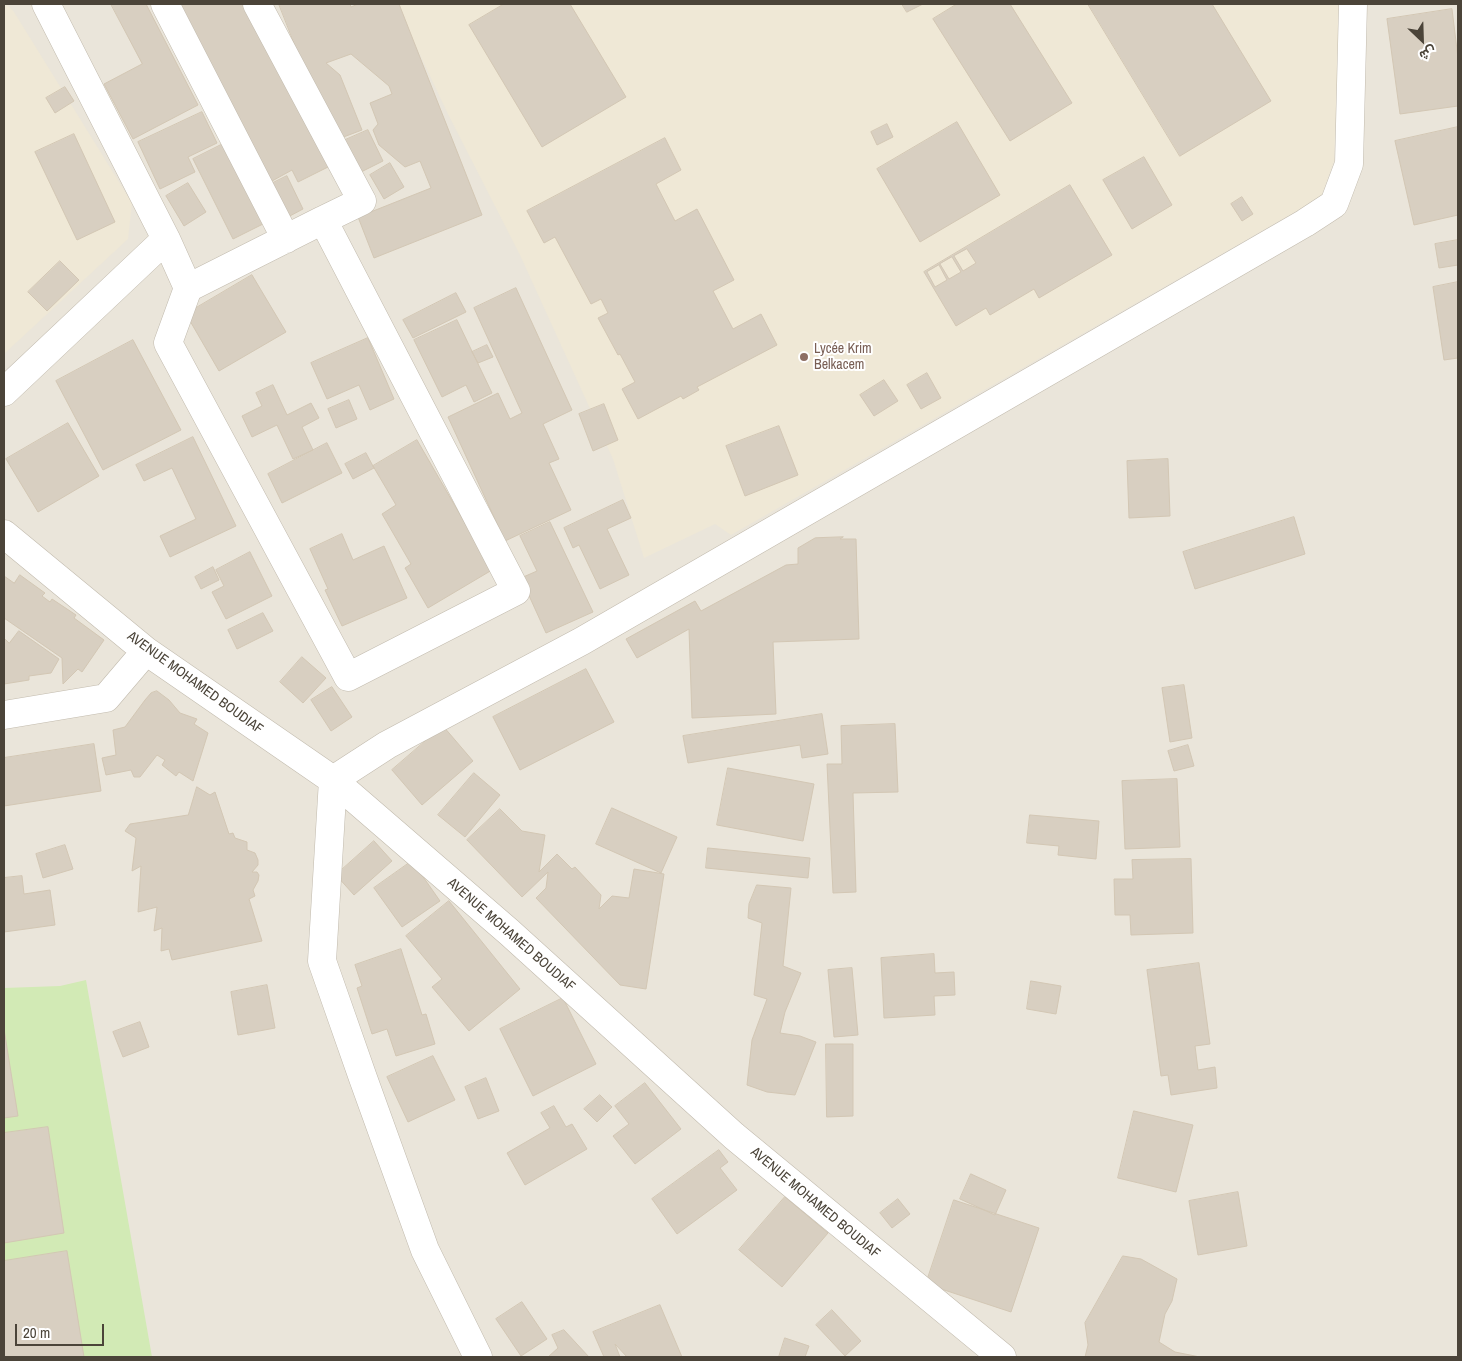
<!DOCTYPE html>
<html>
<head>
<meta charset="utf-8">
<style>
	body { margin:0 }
	#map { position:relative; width:1462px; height:1361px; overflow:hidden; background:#f6f3ec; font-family:"Archivo Narrow",Vazirmatn,sans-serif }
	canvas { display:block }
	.frame { position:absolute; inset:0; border:5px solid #4b4439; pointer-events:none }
	.north { position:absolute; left:1397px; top:15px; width:50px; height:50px; -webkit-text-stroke:4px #fff; paint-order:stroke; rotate:156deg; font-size:14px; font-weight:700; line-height:20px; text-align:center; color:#4b4439 }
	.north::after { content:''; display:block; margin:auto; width:18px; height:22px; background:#4b4439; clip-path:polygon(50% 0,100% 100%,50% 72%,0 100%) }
	.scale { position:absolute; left:15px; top:1324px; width:89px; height:22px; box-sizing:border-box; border:2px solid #4b4439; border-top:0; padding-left:6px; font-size:15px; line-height:18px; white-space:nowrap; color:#4b4439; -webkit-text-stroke:4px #fff; paint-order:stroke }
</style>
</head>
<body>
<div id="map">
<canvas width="1462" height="1361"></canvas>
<div class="frame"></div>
<div class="north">ش</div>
<div class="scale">20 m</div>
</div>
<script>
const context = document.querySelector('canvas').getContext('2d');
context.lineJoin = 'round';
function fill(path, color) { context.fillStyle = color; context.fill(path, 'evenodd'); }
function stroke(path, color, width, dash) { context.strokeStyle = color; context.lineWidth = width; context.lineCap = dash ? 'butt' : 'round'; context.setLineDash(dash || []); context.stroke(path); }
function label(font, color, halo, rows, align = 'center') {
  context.font = font + ' "Archivo Narrow",sans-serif'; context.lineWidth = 4; context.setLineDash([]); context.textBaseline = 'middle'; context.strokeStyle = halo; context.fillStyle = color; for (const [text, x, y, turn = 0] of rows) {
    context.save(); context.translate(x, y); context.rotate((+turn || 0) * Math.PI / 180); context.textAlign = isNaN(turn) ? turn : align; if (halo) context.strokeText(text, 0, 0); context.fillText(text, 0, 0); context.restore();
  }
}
const residential = new Path2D(`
	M4,4h1454v1353h-1454z`);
const education = new Path2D(`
	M4,4h3l7,8 118,191 -4,36 -124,115z
	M396,4h944l-6,157 -13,36 -590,338 -16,-11 -71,34 -31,-99 -93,-204 -72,-141z`);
const green = new Path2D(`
	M86,980l66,377h-148v-369l56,-2z`);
const building = new Path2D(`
	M111,4h35l52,101 -65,34 -29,-55 38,-20z
	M171,4h75l84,162 -32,16 -6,-12 -29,16z
	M279,4h71l1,3 7,-3h41l83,211 -108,43 -16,-41 73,-29 -11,-27 -15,6 -26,-22 -6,-15 5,-6 -8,-21 22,-9 -3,-8 -38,-32 -25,9 14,12 22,55 -29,11z
	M504,4h66l56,93 -84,50 -73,-122z
	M902,4h21l-16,8z
	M957,4h53l62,99 -62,38 -77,-122z
	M1088,4h124l59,97 -91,55z
	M1452,9l6,49v48l-58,8 -13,-95z
	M65,87l9,14 -19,12 -9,-15z
	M202,112l15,31 -29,14 7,15 -35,17 -22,-47z
	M957,122l43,73 -80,47 -43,-73z
	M887,124l6,13 -16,8 -6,-13z
	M1458,127v88l-44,10 -19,-84z
	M368,130l15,31 -24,12 -16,-32z
	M74,134l41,88 -38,18 -42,-88z
	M665,138l16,32 -25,14 19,37 22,-12 37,71 -21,11 20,38 28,-15 16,31 -80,42 2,3 -16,9 -2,-3 -43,23 -16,-30 13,-7 -15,-28 -2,1 -20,-37 10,-5 -7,-14 -10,5 -36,-67 -11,6 -17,-32z
	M223,144l40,80 -30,15 -40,-80z
	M1144,157l28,48 -40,24 -29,-49z
	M390,163l14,24 -20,12 -14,-24z
	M287,176l16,33 -17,9 -17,-33z
	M188,183l18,29 -22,14 -18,-30z
	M1070,185l42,70 -73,43 -5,-9 -44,26 -4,-7 -30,18 -32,-54zM967,249l9,14 -13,8 -9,-15zM952,257l9,15 -12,7 -9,-15zM939,265l8,15 -12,7 -8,-15z
	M1242,197l11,17 -11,7 -11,-17z
	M1458,240v25l-19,3 -4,-24z
	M60,261l19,19 -32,31 -19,-19z
	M252,275l34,57 -67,39 -33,-57z
	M1458,282v76l-14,2 -11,-73z
	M516,288l56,122 -29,14 16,35 -10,4 22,47 -66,31 -57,-124 50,-24 12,26 12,-6 -48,-105z
	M456,293l10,19 -53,26 -10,-18z
	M457,320l35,73 -18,9 -8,-17 -24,12 -28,-57z
	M368,338l26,61 -24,11 -11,-25 -32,14 -16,-36z
	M133,340l48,90 -78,40 -47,-89z
	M487,345l6,12 -15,6 -6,-11z
	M927,373l14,25 -20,11 -14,-24z
	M884,380l14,21 -24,15 -14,-21z
	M273,385l14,30 24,-12 8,15 -17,9 11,23 -20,9 -16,-34 -25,12 -10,-21 20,-10 -6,-13z
	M349,400l8,19 -21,9 -8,-19z
	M604,404l14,36 -25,11 -14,-37z
	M68,423l31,53 -61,36 -32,-53z
	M779,426l19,49 -53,21 -19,-50z
	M193,437l43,89 -66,31 -10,-21 36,-17 -24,-51 -28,13 -8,-16z
	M417,440l75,130 -64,38 -23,-40 6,-4 -29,-50 14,-9 -23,-39z
	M327,443l15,30 -60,30 -14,-29z
	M366,453l8,15 -21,11 -8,-15z
	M1168,459l2,57 -41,2 -2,-57z
	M623,500l8,18 -24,11 22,46 -29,14 -21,-44 -6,3 -9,-20z
	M1294,517l11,37 -110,35 -12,-37z
	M550,522l43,90 -47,21 -25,-55 16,-7 -17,-35z
	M342,534l11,26 31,-14 23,52 -65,28 -17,-36 3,-1 -18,-40z
	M843,537l-3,2h16l3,100 -86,3 3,72 -84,4 -3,-89 -52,29 -11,-19 69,-38 6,10 85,-46 12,-1v-16l17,-10z
	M250,552l22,44 -46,23 -14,-27 12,-6 -8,-16z
	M213,567l6,13 -18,9 -6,-12z
	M20,575l25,18 -3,3 8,6 2,-3 24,16 -2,3 30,22 -22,32 -4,-3 -15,15 -1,-26 -58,-40v-42l10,7z
	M263,613l10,18 -36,18 -9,-19z
	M19,631l40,28 -8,14 -22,3v4l-25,4v-46l5,5z
	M302,657l24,21 -23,25 -23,-21z
	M586,669l28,53 -94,48 -27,-53z
	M1184,685l8,53 -22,4 -8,-54z
	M332,687l20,30 -21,14 -20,-31z
	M157,691l12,9 11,13 17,6 -3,5 14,9 -15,48 -14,-9 -3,4 -14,-11 3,-5 -8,-5 -17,22h-6l-3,-7 -25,5 -4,-17 14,-3 -3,-25 12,-3 20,-27 6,-7z
	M822,714l6,40 -26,4 -2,-13 -112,18 -5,-27z
	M895,724l3,68 -45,1 3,99 -23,1 -6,-129h15l-1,-38z
	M443,726l30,35 -51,44 -30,-35z
	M94,744l7,47 -97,15v-48z
	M1188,745l6,21 -20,5 -6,-20z
	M728,768l86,16 -11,57 -86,-16z
	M474,773l26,22 -35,42 -27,-22z
	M1177,779l3,68 -55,2 -3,-68z
	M197,787l13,8 5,-3 14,42 4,-1 2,5 12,4v8l8,3 3,7v5l-6,7h5l2,3 -1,6 -5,9 2,6 -6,3 13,42 -90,19 -3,-11 -8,2 1,-23 -8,3 3,-24 -19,5 3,-46 -9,5 4,-33 -11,-7 5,-7 58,-9z
	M612,808l65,29 -16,36 -65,-29z
	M500,809l22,22 23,4 -6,37 18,-18 15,15 3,-2 26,28 -2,14 13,-13 17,2 5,-29 30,5 -18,115 -26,-4 -84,-87 10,-10 2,-16 -26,25 -55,-57z
	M1030,815l69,6 -3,38 -38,-4 1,-9 -32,-3z
	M374,841l18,20 -38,34 -18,-20z
	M65,845l8,24 -30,9 -7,-24z
	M708,848l102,10 -2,20 -102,-10z
	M1191,859l2,74 -62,2 -1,-20h-15l-1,-36h19l-1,-19z
	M412,861l28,40 -38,26 -28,-39z
	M22,876l2,18 26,-4 5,35 -51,7v-54z
	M757,885l34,3 -8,78 18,7 -16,39 -5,21 20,3 16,6 -21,53 -28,-3 -20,-7 5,-45 15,-41 -13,-4 8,-72 -14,-5 1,-14z
	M449,901l71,88 -51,42 -37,-44 10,-8 -36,-43z
	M401,949l21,66 4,-1 9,30 -39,12 -9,-27 -15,5 -15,-46 5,-2 -7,-21z
	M934,954l1,19 19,-1 1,23 -21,1 1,19 -51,3 -3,-60z
	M1199,963l11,81 -15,2 3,24 17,-3 2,21 -46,7 -3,-20 -7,1 -14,-106z
	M852,968l6,67 -24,2 -6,-67z
	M1031,981l30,5 -5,28 -29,-5z
	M267,985l8,43 -37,7 -7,-43z
	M563,998l33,66 -63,32 -33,-67z
	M140,1022l9,25 -26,10 -10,-25z
	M4,1029l14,87 -14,2z
	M826,1044h27v72l-26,1z
	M433,1056l22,44 -47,22 -21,-45z
	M486,1078l13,33 -21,8 -13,-32z
	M645,1083l36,46 -46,35 -22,-28 16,-12 -14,-18z
	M600,1095l12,12 -15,15 -13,-13z
	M554,1106l12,21 6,-3 15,25 -62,36 -18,-32 43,-25 -9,-15z
	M1134,1111l59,14 -17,67 -58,-14z
	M48,1127l16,106 -60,10v-110z
	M719,1150l9,12 -8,6 17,22 -60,44 -25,-35z
	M971,1174l35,16 -11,25 -35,-16z
	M1238,1192l9,54 -49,9 -9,-54z
	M785,1197l43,36 -46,54 -43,-37z
	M898,1199l12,15 -18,14 -12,-15z
	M954,1200l85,28 -28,84 -85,-28z
	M67,1251l17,106h-80v-96z
	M1123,1256l18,3 36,20 -5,22 -7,13 -6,28 16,10 25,5h-115l3,-12 -3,-22z
	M522,1302l25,37 -26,17 -25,-37z
	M660,1305l22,52h-55l-12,-13 5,13h-16l-11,-25z
	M832,1310l29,31 -16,15 -29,-31z
	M564,1330l25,27h-41l10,-9 -6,-13z
	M785,1338l24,8 -4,11h-26z`);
const minor = new Path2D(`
	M165,4l121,235
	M166,239l22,49 -20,55 180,334 168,-86 -193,-371 39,-19 -105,-197
	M188,288l135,-68
	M4,392l162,-153 -120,-235
	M4,534l142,117 187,129 176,152 225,204 268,221
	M4,715l102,-17 40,-47
	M478,1357l-53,-107 -62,-172 -41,-117 11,-181 54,-35 195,-104 723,-418 29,-19 15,-40 4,-160`);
const markers = [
	[804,357,5,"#8d6e63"]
];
const educationNames = [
	["Lycée Krim",814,349],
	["Belkacem",814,365]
];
const streetNames = [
	["AVENUE MOHAMED BOUDIAF",195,683,36],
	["AVENUE MOHAMED BOUDIAF",511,935,41],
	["AVENUE MOHAMED BOUDIAF",815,1203,40]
];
fill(residential, '#eae5da');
fill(education, '#efe8d6');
fill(green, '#d2eab5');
fill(building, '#d8cfc1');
stroke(building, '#d3c7b4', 1);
stroke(minor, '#c2bbae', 29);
stroke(minor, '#fff', 28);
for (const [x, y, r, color] of markers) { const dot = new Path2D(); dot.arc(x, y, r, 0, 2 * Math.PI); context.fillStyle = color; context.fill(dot); stroke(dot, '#fff', 2); }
label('14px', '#785e54', '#fff', educationNames, 'left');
label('14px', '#4b4439', '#fff', streetNames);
</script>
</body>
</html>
